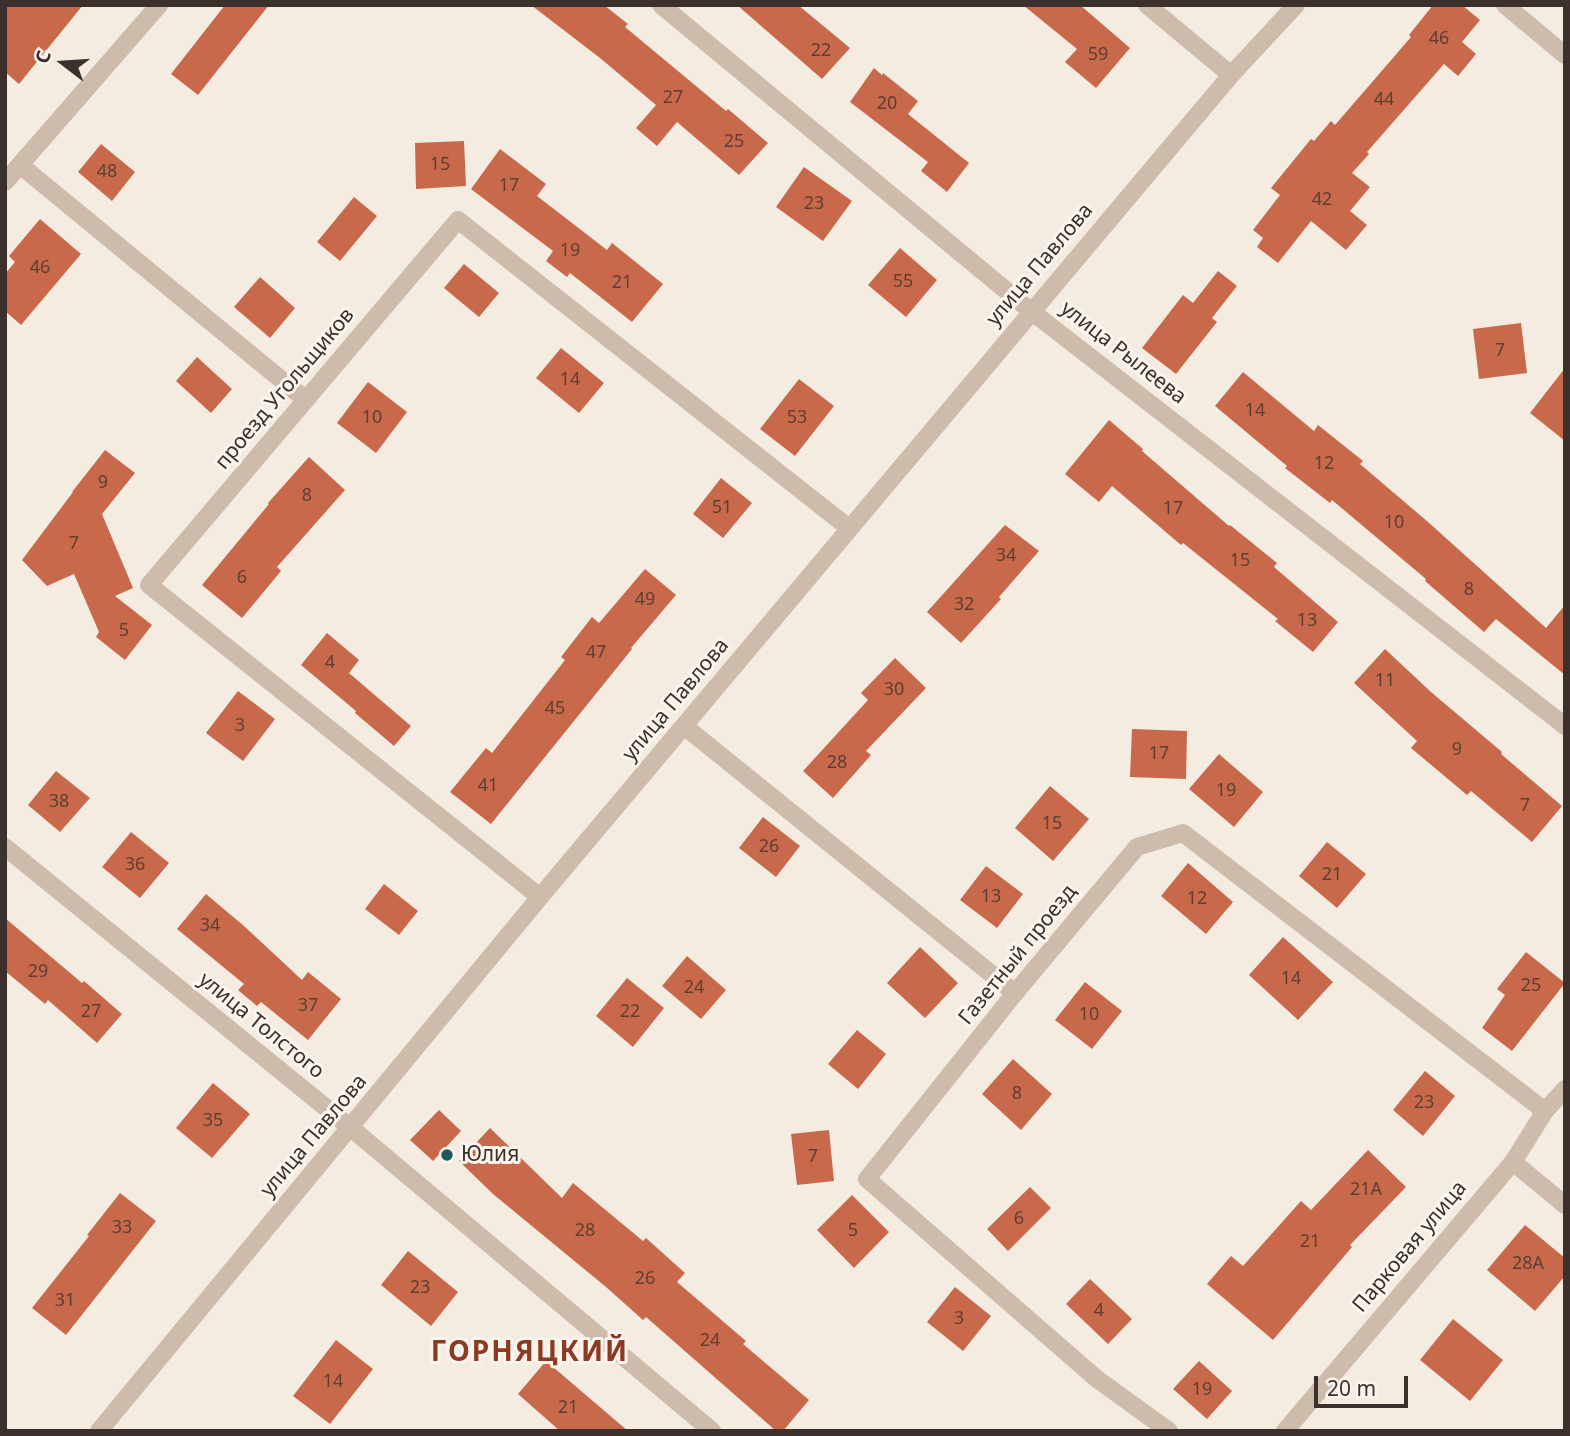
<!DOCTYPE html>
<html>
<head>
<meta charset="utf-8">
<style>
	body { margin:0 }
	#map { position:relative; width:1570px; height:1436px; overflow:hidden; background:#f4ebe1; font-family:"Noto Sans",sans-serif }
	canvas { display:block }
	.frame { position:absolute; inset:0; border:7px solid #3b302b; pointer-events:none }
	.north { position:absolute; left:28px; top:28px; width:70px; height:70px; -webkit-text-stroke:5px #fbf5ee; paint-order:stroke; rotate:287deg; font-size:19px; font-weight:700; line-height:28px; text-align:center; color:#3b302b }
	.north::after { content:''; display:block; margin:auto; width:24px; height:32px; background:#3b302b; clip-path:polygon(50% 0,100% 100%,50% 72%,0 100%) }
	.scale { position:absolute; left:1314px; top:1376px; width:94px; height:32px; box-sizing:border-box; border:4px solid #3b302b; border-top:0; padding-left:9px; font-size:21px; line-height:24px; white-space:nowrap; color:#3b302b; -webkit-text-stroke:5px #fbf5ee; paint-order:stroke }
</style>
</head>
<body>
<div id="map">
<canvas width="1570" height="1436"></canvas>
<div class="frame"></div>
<div class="north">С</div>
<div class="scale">20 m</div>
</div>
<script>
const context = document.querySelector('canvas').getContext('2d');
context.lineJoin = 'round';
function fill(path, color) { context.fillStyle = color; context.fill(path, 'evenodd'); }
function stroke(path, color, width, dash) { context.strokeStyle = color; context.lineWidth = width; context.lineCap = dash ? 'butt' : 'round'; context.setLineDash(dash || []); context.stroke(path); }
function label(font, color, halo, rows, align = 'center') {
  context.font = font + ' "Noto Sans",sans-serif'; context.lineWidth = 6; context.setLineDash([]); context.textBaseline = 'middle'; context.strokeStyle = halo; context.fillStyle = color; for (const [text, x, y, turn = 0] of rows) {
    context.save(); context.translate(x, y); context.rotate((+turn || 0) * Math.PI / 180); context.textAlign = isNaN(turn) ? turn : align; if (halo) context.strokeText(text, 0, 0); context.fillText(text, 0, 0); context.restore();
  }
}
const building = new Path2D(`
	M5,5h78l-64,79 -14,-12z
	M225,5h44l-71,90 -27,-21z
	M531,5h73l24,19 -3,3 101,84 2,-2 40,34 -29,32 -62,-53 -20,24 -21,-18 20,-23 -56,-47z
	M737,5h61l52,43 -28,31z
	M1023,5h57l50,43 -34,40 -31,-26 12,-13z
	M1433,5h29l18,15 -18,22 14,12 -18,22 -14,-12 -77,88 2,2 -17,19 18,14 -20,24 17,14 -21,25 -35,-29 -33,42 -21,-16 6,-9 -10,-8 27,-35 -9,-7 40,-49 3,2 17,-20 4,4 76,-88 -2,-2z
	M874,68l8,7 1,-2 35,28 -10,13 61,49 -22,29 -26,-21 7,-9 -78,-60z
	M464,141l2,45 -50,3 -1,-46z
	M101,144l34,28 -23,29 -34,-29z
	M500,149l46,35 -9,12 70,54 5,-7 51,41 -31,38 -62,-49 -3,4 -21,-16 7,-10 -82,-62z
	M804,167l48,34 -29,40 -47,-34z
	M354,197l23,19 -37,45 -23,-19z
	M40,219l41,35 -60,71 -16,-14v-37l10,-12 -6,-6z
	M900,248l37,32 -31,37 -38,-32z
	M464,264l35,29 -20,24 -35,-29z
	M1218,271l19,15 -25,32 5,4 -41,52 -34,-26 41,-53 10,8z
	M260,277l35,31 -25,30 -36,-31z
	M1521,323l6,50 -48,6 -6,-50z
	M561,348l43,35 -25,30 -43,-35z
	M197,357l35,32 -21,24 -35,-32z
	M1565,368v73l-35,-28z
	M1243,372l71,59 4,-6 45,36 -3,3 68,58 118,106 19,-23v70l-69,-56 -12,13 -59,-51 1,-2 -94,-79 -2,3 -45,-35 2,-2 -72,-60z
	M799,379l35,27 -39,50 -35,-27z
	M368,382l39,30 -31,41 -39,-30z
	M1109,420l34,29 -1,2 87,75 1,-1 47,38 -3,4 64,55 -25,30 -38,-31 3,-2 -95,-76 -2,2 -69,-59 -13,16 -34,-28z
	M105,450l30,23 -33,41 31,74 -18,8 37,29 -27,35 -29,-23 3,-5 -25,-58 -27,12 -25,-26 51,-68h-1z
	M309,457l36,33 -68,77 4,4 -39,47 -40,-33 67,-81 -1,-1z
	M721,478l31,25 -29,35 -30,-24z
	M1005,525l34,26 -40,46 2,2 -40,44 -34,-31z
	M645,569l31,26 -45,53 1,1 -141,175 -41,-32 36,-44 6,5 73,-93 -4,-3 31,-40 7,6z
	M327,633l32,27 -10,13 62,53 -17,20 -39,-33 1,-2 -55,-46z
	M1385,649l46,43 71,60 -1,2 61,52 -30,36 -61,-51 -4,4 -56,-47 6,-7 -63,-58z
	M895,658l31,30 -60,63 5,4 -38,43 -30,-27 65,-71 -7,-7z
	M238,691l37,28 -32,42 -37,-28z
	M1132,729l55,2 -1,48 -56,-2z
	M1219,754l44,38 -29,35 -45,-38z
	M56,771l34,27 -30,34 -32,-27z
	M1050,786l39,33 -36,42 -38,-33z
	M763,817l37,29 -24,31 -37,-29z
	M131,832l38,31 -29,35 -38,-31z
	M1327,842l39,32 -29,34 -38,-32z
	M1188,863l45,39 -27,32 -45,-38z
	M986,866l37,28 -26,34 -37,-28z
	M384,884l34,27 -19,24 -34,-26z
	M206,894l38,32 58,54 6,-8 33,27 -33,41 -47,-38 -4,4 -19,-16 6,-6 -67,-55z
	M5,918l77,65 2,-2 38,33 -25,29 -49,-43 -3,4 -40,-33z
	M1283,937l50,45 -35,38 -49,-45z
	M920,947l38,36 -33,35 -38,-35z
	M1526,952l39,31 -53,68 -30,-23 23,-33 -8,-6z
	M687,956l39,34 -25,29 -39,-33z
	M627,978l37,30 -31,39 -37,-31z
	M1085,982l37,29 -30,38 -37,-29z
	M857,1030l29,24 -28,35 -30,-25z
	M1013,1059l39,35 -31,36 -39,-36z
	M1425,1071l30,25 -32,40 -30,-26z
	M213,1083l37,31 -38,44 -36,-30z
	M439,1110l22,21 -28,30 -23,-21z
	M490,1128l72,70 11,-15 70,58 3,-3 39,35 -8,9 69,59 -3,3 66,56 -26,31h-7l-130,-114 -3,3 -37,-33 -113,-93 -34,-33z
	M829,1130l5,51 -37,4 -6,-51z
	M1368,1150l38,37 -56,58 2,2 -79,93 -66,-56 24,-28 12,10 58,-65 10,9z
	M1030,1187l21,21 -43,43 -21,-22z
	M120,1193l36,28 -90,114 -34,-27 57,-72 -2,-1z
	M852,1195l37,37 -35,36 -37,-38z
	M1525,1225l40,33v18l-30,35 -48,-41z
	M408,1251l50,41 -27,34 -50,-41z
	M1090,1279l42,40 -24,25 -42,-40z
	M955,1287l36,29 -28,35 -36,-29z
	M1453,1319l50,41 -33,41 -50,-41z
	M336,1340l37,29 -43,55 -37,-28z
	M546,1361l82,70h-68l-42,-37z
	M1199,1361l33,30 -25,28 -34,-30z`);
const minor = new Path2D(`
	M661,5l370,306 534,415
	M1147,5l84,70
	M1505,5l60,50
	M20,165l286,235
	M5,182l154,-177
	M684,726l331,267
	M5,847l346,281 361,303
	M540,897l-391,-312 309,-365 391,308
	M1513,1162l52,43
	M99,1431l441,-534 691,-822 65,-70
	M1169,1431l-72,-52 -230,-200 148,-186 122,-146 46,-14 362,278
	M1285,1431l228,-269 32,-51 20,-22`);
const markers = [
	[447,1155,7,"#1f5a5e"]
];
const numberNames = [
	["46",1439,39],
	["22",821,51],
	["59",1098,55],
	["27",673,98],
	["44",1384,100],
	["20",887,104],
	["25",734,142],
	["15",440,165],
	["48",107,172],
	["17",509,186],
	["42",1322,200],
	["23",814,204],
	["19",570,251],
	["46",40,268],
	["55",903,282],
	["21",622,283],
	["7",1500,351],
	["14",570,380],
	["14",1255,411],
	["10",372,418],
	["53",797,418],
	["12",1324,464],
	["9",103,483],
	["8",307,496],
	["51",722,508],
	["17",1173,509],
	["10",1394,523],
	["7",74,544],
	["34",1006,556],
	["15",1240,561],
	["6",242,578],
	["8",1469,590],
	["49",645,600],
	["32",964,605],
	["13",1307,621],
	["5",124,631],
	["47",596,653],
	["4",330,663],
	["11",1385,681],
	["30",894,690],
	["45",555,709],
	["3",240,726],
	["9",1457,750],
	["17",1159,754],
	["28",837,763],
	["41",488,786],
	["19",1226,791],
	["38",59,802],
	["7",1525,806],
	["15",1052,824],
	["26",769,847],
	["36",135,865],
	["21",1332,875],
	["13",991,897],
	["12",1197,899],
	["34",210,926],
	["29",38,972],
	["14",1291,979],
	["25",1531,986],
	["24",694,988],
	["37",308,1006],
	["27",91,1012],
	["22",630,1012],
	["10",1089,1015],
	["8",1017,1094],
	["23",1424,1103],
	["35",213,1121],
	["7",813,1157],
	["21А",1366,1190],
	["6",1019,1219],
	["33",122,1228],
	["28",585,1231],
	["5",853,1231],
	["21",1310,1242],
	["28А",1528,1264],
	["26",645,1279],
	["23",420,1288],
	["31",65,1301],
	["4",1099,1311],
	["3",959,1319],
	["24",710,1341],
	["14",333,1382],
	["19",1202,1390],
	["21",568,1408]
];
const streetNames = [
	["улица Павлова",1040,265,-50],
	["улица Рылеева",1123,353,38],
	["проезд Угольщиков",285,389,-50],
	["улица Павлова",676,700,-50],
	["Газетный проезд",1018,955,-51],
	["улица Толстого",261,1026,39],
	["улица Павлова",314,1136,-50],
	["Парковая улица",1410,1247,-50]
];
const poiNames = [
	["Юлия",461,1155]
];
const districtNames = [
	["ГОРНЯЦКИЙ",530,1353]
];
fill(building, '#c8694b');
stroke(minor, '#cdbbac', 18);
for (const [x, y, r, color] of markers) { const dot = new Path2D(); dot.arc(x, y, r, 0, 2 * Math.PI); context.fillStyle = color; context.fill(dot); stroke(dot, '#fbf5ee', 2.5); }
label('18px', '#5e3e33', null, numberNames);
label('21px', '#3b302b', '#fbf5ee', streetNames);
label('21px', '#3b302b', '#fbf5ee', poiNames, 'left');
context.letterSpacing = '2px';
label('bold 28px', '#8c3b22', '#fbf5ee', districtNames);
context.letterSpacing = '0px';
</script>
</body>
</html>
